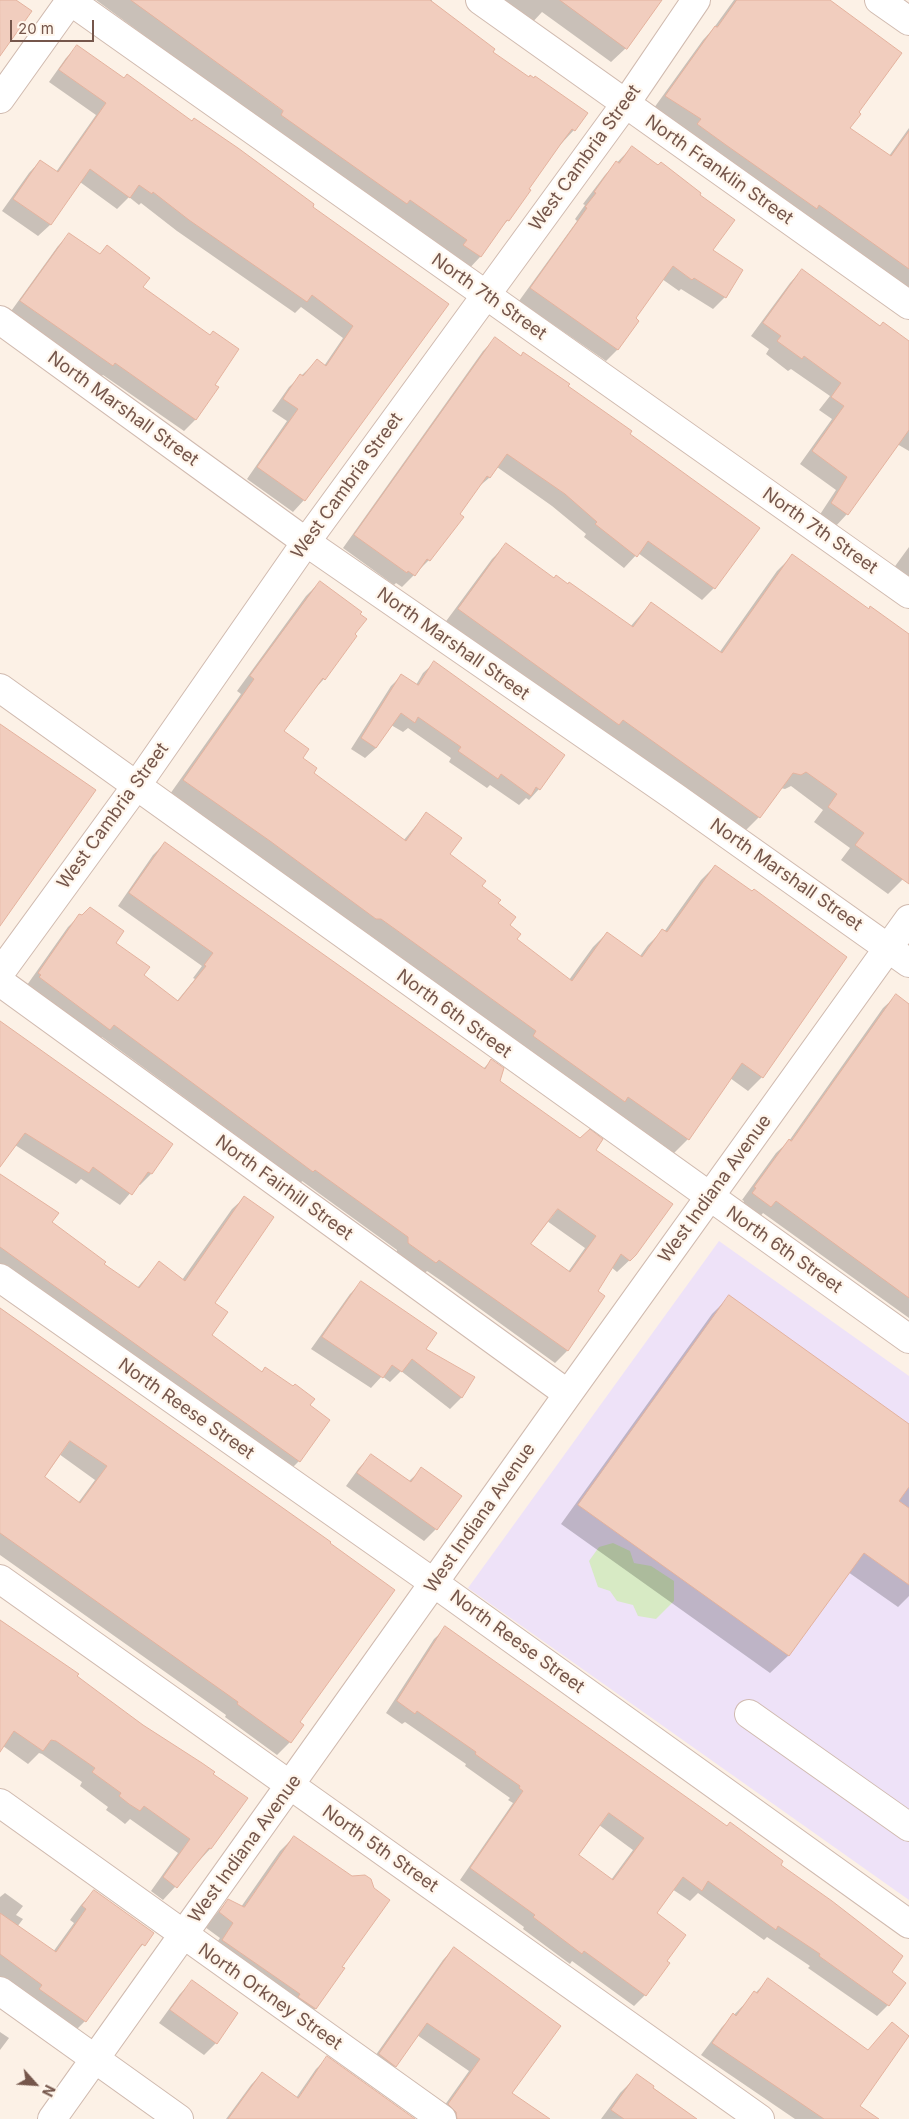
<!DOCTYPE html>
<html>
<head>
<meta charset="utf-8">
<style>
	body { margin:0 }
	#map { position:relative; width:909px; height:2119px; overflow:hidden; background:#fcf1e6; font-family:Inter,sans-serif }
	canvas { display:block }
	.north { position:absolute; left:10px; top:2059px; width:50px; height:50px; -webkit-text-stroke:4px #fff6ec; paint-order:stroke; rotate:116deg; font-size:14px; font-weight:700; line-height:20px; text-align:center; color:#75564b }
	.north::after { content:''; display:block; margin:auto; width:18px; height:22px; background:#75564b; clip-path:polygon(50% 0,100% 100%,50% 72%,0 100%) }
	.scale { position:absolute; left:10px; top:20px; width:84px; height:22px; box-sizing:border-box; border:2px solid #75564b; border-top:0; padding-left:6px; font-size:15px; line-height:18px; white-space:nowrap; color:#75564b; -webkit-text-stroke:4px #fff6ec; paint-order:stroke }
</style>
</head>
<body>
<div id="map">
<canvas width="909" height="2119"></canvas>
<div class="north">N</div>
<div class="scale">20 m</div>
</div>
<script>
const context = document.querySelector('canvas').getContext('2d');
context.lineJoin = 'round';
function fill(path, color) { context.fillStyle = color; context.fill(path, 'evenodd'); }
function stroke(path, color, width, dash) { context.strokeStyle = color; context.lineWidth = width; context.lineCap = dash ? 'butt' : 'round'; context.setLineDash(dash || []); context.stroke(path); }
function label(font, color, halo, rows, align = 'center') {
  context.font = font + ' Inter,sans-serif'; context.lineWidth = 4.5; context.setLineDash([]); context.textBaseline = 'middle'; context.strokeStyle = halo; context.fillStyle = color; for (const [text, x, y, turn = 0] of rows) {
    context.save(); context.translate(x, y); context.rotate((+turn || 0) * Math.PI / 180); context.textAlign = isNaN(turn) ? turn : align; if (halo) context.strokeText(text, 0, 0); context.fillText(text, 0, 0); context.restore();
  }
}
const education = new Path2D(`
	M719,1241l190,135v524l-441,-312z`);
const green = new Path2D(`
	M613,1543l17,8 4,12 17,3 23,15v20l-18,18 -18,-3 -5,-11 -16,-4 -7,-10 -12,-4 -9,-26 10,-14z`);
const shadow = new Path2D(`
	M96,0h336v3l59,49 83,78 -14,15 -33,44 -19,31 -10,11 -18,26 -14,15z
	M493,0h167l-34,48 -15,14 -69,-50 -13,14z
	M734,0h94l30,113 -9,16 40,27 20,-28v168l-255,-188 49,-68 10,-11z
	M77,47l371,257 -144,196 -11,12 -46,-33 40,-58 -15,-10 3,-4 14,-20 28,-26 7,5 19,-28 -42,-31 -6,6 -118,-82 -36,-28 -2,2 -10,-8 -12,12 -37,-27 -30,43 -12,11 -36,-25 27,-38 11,-12 16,11 40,-57 -47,-33 17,-24z
	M632,147l66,48 27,102 -12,12 -32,-20 -2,2 -17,-12 -28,39 -16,31 -12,12 -87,-60 58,-80 -2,-2 10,-14 -2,-1 22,-29z
	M70,234l29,21 8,-8 34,41 73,98 -18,33 -12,12 -81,-56 -3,2 -91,-63 49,-68z
	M802,270l107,77v104l-12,-7 -50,70 -12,13 -16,-11 17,-26 -36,-26 32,-45 -13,-9 11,-14 -39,-27 -3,2 -22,-17 3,-5 -18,-13 39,-53z
	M495,339l25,18 3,-4 105,81 86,154 -12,12 -64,-47 -14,15 -40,-31 2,-3 -34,-28 -55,-39 -8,11 -13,11 -47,71 -27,27 -6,-4 -2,2 -51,-37 140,-197z
	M507,544l47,35 76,48 21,-24 68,50 58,-82 15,-15 76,54 41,26v236l-6,7 -15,15 -47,-34 9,-12 -36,-26 9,-12 -32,-24 -6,3 -5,-1 -21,29 -15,15 -300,-208 48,-65z
	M909,547v34l-16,-12z
	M320,582l36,54 -32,43 -14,15 -28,37 30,42 91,68 23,-27 23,40 47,50 20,35 53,41 24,-33 14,-14 33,23 8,-11 14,-14 2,1 37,-52 14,-14 47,211 -14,14 -18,-13 -42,61 -14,14 -60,-42 -4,4 -87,-69 -142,-103 -14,-10h-6l-191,-139 71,-100 -4,-3 69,-95z
	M434,663l105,126 -10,11 -3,-2 -7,7 -29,-20 -3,3 -38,-26 2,-4 -43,-30 -5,4 -12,-7 -15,23 -11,10 -14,-9 40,-63 10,-10 15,9 7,-12z
	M165,843l318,226 8,-8 7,21 96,68 41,105 -18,17 -6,-5 -15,24 8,5 -37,55 -12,12 -112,-81 -16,-11 -3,3 -27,-19v-5l-95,-69 -1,2 -12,-9 -187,-137 -5,4 -70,-56 41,-58 12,-12 35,28 27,33 35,25 18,-22 -2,-1 9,-12 -84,-60 35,-51zM547,1221l38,27 -17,24 -39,-27z
	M896,996l13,9v313l-146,-105 -5,6 -17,-13 3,-5 -2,-1 34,-47 13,-12 94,-133z
	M0,1027l151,147 -11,11 -2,-1 -18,21 -39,-26 -5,5 -61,-39 -15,20z
	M0,1175l51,47 52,42 34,24 22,-25 23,17 50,-71 12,-11 -31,105 -3,32 51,38 4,-5 43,37 -9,56 -11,11 -288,-206z
	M361,1283l63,66 49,29 -12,20 -11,11 -49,-38 -11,11 -8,-6 -11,12 -60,-39 39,-55z
	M730,1296l179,129v171l-11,11 -50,-35 -60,84 -18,17 -209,-149 151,-210z
	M0,1308l329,234 -31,181 -8,19 -13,13 -52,-38 1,-2 -226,-160zM59,1454l36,26 -17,23 -35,-25z
	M371,1456l37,26 14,-13 38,27 -24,33 -12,12 -78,-55 13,-18z
	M0,1620l77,55 -1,1 16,13 154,110 -36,50 -47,51 -12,-9 27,-38 -48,-34 -5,5 -9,-7 -10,-7 2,-3 -28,-21 2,-4 -40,-28 -3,-1 -11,11 -25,-18 -3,4z
	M446,1628l333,237 111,108 -2,32 -11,11 -69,-48 2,-2 -43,-29 -3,3 -66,-47 -8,8 -18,-12 -17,24 10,48 -20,34 -11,11 -62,-45 -2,3 -47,-35 1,-2 -64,-47 53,-77 -5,-3 2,-2 -45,-32 1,-2 -61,-42 -3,2 -16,-11 48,-74zM599,1825l34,25 -22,30 -34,-25z
	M294,1837l57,40 -10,90 2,2 -28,40 -14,14 -93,-68 12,-17 -15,-11 23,-27 13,7 39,-56z
	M94,1891l59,42 -22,25 -46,63 -14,14 -42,-36 -29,-22v-80l5,-4 18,13 -7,9 7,4 -6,8 36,25 21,-29 -4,-3 11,-15z
	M454,1948l56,146 31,25h-101l-3,-3 32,-45 -52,-36 -22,31 -11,12 -16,-12 75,-106z
	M768,1980l90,126 -4,13h-59l-94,-64 21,-28z
	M192,1982l24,61 -12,12 -45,-32 21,-29z
	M0,2032l9,6 -9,12z
	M327,2058l86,61h-187l25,-34 11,-12 34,25 20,-29z
	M637,2076l59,43h-95l19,-26z`);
const building = new Path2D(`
	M0,0h16l16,11 -32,45z
	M131,0h299l65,49 -2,3 36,25 1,-2 4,3 1,-2 53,37 -13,18 -3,-2 -12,16 -31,44 2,1 -22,31 -2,-1 -26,37 -18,-12 4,-5 -57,-40 -3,4 -126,-89 2,-4z
	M560,0h102l-35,49z
	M737,0h93l72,53 -43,59 2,2 -11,14 41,28 18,-25v138l-90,-64 -2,4 -91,-64 -29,-21 4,-5 -36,-23 50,-70 2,1z
	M77,45l47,33 3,-4 65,47 2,-3 44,30 76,56 -1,3 136,97 -144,197 -48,-34 41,-58 -15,-10 3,-5 14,-20 3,2 14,-17 9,7 27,-40 -41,-31 -5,7 -118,-82 -36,-28 -1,2 -13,-9 -9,13 -40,-29 -39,56 -38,-26 27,-39 18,12 48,-69 -47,-33z
	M632,146l26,19 3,-3 40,31 -1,2 35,25 -22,30 30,20 -17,28 -32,-20 -2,2 -19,-14 -37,52 3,3 -21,29 -88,-62 57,-80 -2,-1 11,-14 -2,-1 22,-31 3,2z
	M69,233l31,21 7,-9 43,33 -7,9 67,48 3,-4 26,18 -24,36 4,2 -23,33 -81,-57 -2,3 -93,-65z
	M802,269l78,57 3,-4 26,19v89l-61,85 -17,-12 16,-26 -35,-26 32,-45 -13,-9 10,-14 -37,-27 -2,3 -25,-18 4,-5 -18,-13z
	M495,337l26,19 2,-4 47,32 -2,2 64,45 -2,3 130,94 -45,61 -67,-48 -11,16 -42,-33 2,-2 -32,-28 -58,-40 -17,24 -3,-2 -27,38 4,3 -34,44 -3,-2 -12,17 -7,-5 -1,2 -53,-38z
	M506,543l48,35 2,-3 12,9 1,-2 64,45 18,-25 71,51 70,-99 77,55 1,-3 39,28v250l-54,-39 9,-12 -36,-26 9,-13 -31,-22 -5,3 -8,-2 -33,45 -137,-98 -4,5 -161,-116z
	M320,581l42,31 -2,2 7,5 -12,15 2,2 -32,44 -2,-2 -39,53 25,18 -6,9 14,10 -3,5 92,68 20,-29 36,26 -12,16 36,27 -4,5 19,14 -3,3 18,14 -6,8 11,9 -4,5 55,42 35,-49 35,25 20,-28 5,3 48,-67 37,26 2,-2 93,68 -84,121 -21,-15 -53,77 -61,-43 -3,5 -92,-66 3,-5 -141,-102 -14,-10h-5l-106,-78 -87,-61 71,-101 -4,-3z
	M434,661l131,94 -25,35 -4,-3 -5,9 -30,-22 -3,5 -40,-28 3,-4 -43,-30 -3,6 -14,-10 -25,35 -15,-10 40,-64 17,11z
	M0,724l96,66 -96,136z
	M165,842l320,227 6,-10 13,9 -4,13 80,57 10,-9 13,10 -7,11 77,54 -37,51 -6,6 -9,-7 -23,37 7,5 -37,55 -129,-91 -3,3 -28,-20v-6l-93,-67 -2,2 -12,-9 -187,-138 -4,5 -71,-53 2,-2 -3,-2 41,-59 3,1 8,-8 34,24 -8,12 34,24 -6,8 34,26 28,-35 -2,-1 9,-12 -84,-60zM558,1209l38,27 -26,36 -39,-28z
	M896,994l13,10v294l-133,-97 -5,6 -19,-14 4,-5 -2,-1 35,-48 2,2z
	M0,1021l173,123 -21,30 -4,-2 -16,23 -39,-28 -4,6 -64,-40 -25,34z
	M0,1174l59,39 -7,9 54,40 -2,2 35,24 20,-27 26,20 59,-85 30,21 -59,86 13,9 -16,23 50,37 3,-5 28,19 2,-2 20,15 -5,6 20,15 -30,42 -300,-215z
	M361,1281l76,52 -11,16 49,28 -13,21 -50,-39 -10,13 -10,-7 -9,13 -61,-41z
	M729,1295l180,129v63l-10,14 10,7v77l-45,-32 -75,103 -211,-151z
	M0,1308l331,234 -1,1 65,47 -95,132 4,3 -13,18 -54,-39 1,-2 -238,-169zM70,1441l37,25 -27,37 -35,-26z
	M371,1454l40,28 10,-15 41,29 -25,34 -80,-57z
	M0,1620l79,54 -2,2 16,12 50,37 59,38 13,9 -2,2 35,24 -37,51 -2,-1 -32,40 -14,-11 27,-38 -46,-33 -4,5 -11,-7 -10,-8 2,-3 -29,-21 3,-4 -39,-27 -5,-1 -8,11 -29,-20 -14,21z
	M445,1626l254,180 28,20 3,-4 53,39 -2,4 51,36 71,55 -11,16 14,11 -17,23 -70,-50 1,-2 -42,-28 -2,4 -68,-49 -6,10 -19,-14 -26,36 29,22 -19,26 3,2 -24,33 -62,-45 -2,3 -49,-37 2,-2 -65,-47 53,-77 -4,-3 1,-2 -45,-32 1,-2 -59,-41 -2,3 -18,-13zM609,1813l35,25 -31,42 -34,-25z
	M294,1836l58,40 13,-1 6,4 3,9 16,12 -48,67 3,1 -29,41 -18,-12 2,-3 -78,-54 11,-17 -14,-11 9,-13 16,8z
	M94,1890l60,43 -9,13 -3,-2 -56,78 -47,-33 3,-4 -42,-31v-41l56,39 30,-43 -4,-3z
	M454,1947l107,79 -49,67 38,26h-93l-1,-7 -8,-8 32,-45 -53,-36 -31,44 -17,-13z
	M768,1978l100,72 24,-28 17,14 -49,70 19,13h-55l-112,-76 21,-30 3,3 18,-25 3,2z
	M192,1980l46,33 -21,31 -47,-34z
	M327,2056l88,63h-187l34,-47 36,26z
	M637,2074l17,12 -1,2 44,31h-73l-13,-9z`);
const minor = new Path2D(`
	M69,0l840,594
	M480,0l429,305
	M879,0l30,21
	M0,99l70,-98
	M0,320l306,222 369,255 234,166
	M0,688l909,651
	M0,973l137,-188 169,-243 320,-439 70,-103
	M0,982l568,412
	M0,1278l434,305 475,341
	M0,1579l760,540
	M749,1714l160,113
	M0,1803l442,316
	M0,1991l179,128
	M52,2119l516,-725 341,-475`);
const streetNames = [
	["West Cambria Street",585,158,-54],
	["North Franklin Street",719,170,35],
	["North 7th Street",489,297,35],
	["North Marshall Street",123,409,36],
	["West Cambria Street",347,486,-54],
	["North 7th Street",820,531,35],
	["North Marshall Street",453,644,35],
	["West Cambria Street",113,816,-54],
	["North Marshall Street",786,875,35],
	["North 6th Street",454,1014,36],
	["North Fairhill Street",284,1188,36],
	["West Indiana Avenue",715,1189,-54],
	["North 6th Street",784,1250,35],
	["North Reese Street",186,1409,35],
	["West Indiana Avenue",480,1518,-55],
	["North Reese Street",517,1642,36],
	["West Indiana Avenue",245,1849,-54],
	["North 5th Street",380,1849,35],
	["North Orkney Street",270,1997,35]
];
fill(education, '#eee2f8');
fill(green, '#d7eac4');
fill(shadow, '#0003');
fill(building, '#f1cdbe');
stroke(building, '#e4b29e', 1);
stroke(minor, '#d0baaf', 30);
stroke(minor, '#fff', 28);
label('18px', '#75564b', '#fff6ec', streetNames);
</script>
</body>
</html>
